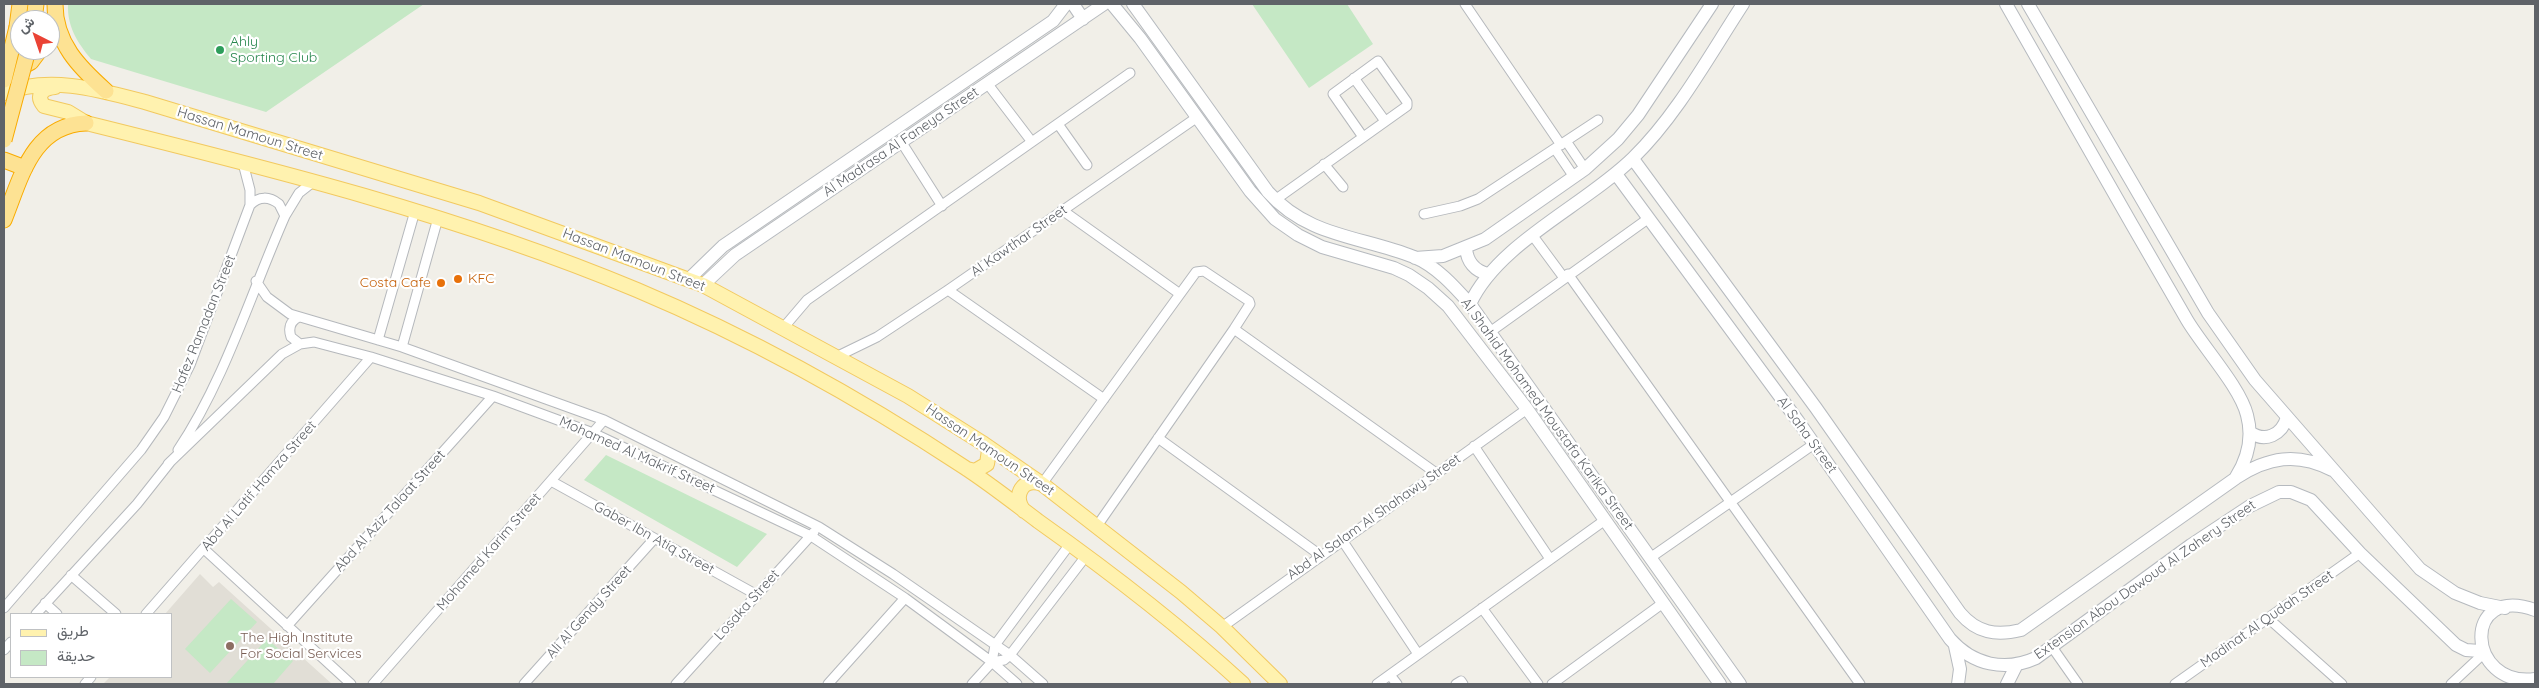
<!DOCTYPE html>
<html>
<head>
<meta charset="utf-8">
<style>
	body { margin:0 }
	#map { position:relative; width:2539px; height:688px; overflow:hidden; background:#f1efe8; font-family:Quicksand,Vazirmatn,sans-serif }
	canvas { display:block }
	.frame { position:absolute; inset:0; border:5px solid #5f6368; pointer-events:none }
	.legend { position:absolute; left:10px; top:613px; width:162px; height:65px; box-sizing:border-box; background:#fff; border:1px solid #bfc1c3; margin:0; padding:6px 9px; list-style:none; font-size:15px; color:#5f6368 }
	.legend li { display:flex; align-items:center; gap:10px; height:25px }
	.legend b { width:25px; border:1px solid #bfc1c3 }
	.north { position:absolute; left:10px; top:10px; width:50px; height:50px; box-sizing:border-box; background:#fff; border:1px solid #bfc1c3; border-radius:50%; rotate:319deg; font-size:14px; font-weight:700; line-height:20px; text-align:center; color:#5f6368 }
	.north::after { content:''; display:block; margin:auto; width:18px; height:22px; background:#ea4335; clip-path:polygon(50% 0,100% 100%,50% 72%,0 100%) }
</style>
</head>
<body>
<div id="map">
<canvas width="2539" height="688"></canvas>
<div class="frame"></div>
<ul class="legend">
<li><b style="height:6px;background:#fff2af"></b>طريق</li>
<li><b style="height:14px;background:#c5e8c5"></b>حديقة</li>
</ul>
<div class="north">ش</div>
</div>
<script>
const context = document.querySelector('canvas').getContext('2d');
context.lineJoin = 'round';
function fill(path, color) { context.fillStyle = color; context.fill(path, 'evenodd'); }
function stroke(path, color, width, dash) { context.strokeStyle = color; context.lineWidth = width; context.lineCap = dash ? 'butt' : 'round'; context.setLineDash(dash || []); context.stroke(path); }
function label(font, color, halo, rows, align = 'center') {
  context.font = font + ' Quicksand,sans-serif'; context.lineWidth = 4.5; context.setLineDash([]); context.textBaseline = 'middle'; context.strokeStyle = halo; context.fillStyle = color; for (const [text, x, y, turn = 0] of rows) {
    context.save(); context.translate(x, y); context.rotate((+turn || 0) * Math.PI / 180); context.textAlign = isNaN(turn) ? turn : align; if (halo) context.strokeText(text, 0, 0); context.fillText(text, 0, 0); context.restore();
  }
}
const education = new Path2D(`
	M200,574l13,13 6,-5 113,102h-229l7,-7h61v-63h-6z`);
const green = new Path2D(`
	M68,4h356l-158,108 -175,-53c-14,-17 -24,-33 -23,-55z
	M1252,4h95l26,40 -64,44z
	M606,455l161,79 -30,33 -153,-87z
	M231,599l26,23 -47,51 -25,-24z
	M267,639l26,22 -20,23h-47z`);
const street = new Path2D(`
	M1465,4l96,141
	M1354,78l31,43
	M987,83l45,59
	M1058,124l29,41
	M1566,141l19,28
	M902,143l40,63
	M1555,149l19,28
	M1324,164l19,23
	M1275,200l132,-94v-4l-29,-41 -45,33 30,43
	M250,205c9,-9 19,-9 29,-1l6,12
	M1062,210l118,84
	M1424,214l36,-8 18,-7 120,-79
	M1533,236l31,42
	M1568,274l292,410
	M256,281l11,16 23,17 112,33 202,73 215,107 74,47 117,81 33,29
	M948,290l156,109
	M299,317c-9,4 -11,11 -8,20l9,7
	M784,327l23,-27 323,-227
	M1234,329l202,144
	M1490,332l159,-114
	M378,340l37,-129
	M402,347l36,-129
	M838,356l39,-19 71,-47 248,-172
	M1158,438l162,117
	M1474,446l76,113
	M178,450c47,-70 73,-157 107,-234l14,-23 14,-11
	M168,464l114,-110 18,-10 14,-2 57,15 122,39 100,37 218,103 94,62 87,64 25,22
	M551,481l206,114
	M1042,484l154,-212 8,-1 45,30 1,3 -16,25 -137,197
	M1342,540l76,114
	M204,549l147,135
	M1650,558l164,-114
	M71,575l45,39
	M45,603l12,11
	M4,608l137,-158 23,-33 26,-52 60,-160v-15l-7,-27
	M1482,608l56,76
	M36,614l101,-110 34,-43
	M146,614l225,-257
	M2268,618l74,66
	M287,626l206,-230
	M1222,627l305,-218
	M2052,647l26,37
	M4,650l7,-8
	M992,662l3,-17 75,-101
	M1390,675l7,9
	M85,684l6,-7
	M373,684l231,-264
	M524,684l130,-145
	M676,684l138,-152
	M828,684l77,-86
	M972,684l20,-22 12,-2 6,-5 76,-99
	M1377,684l228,-164
	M1456,684l5,-3 2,3
	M1552,684l111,-81
	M2175,684l185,-131
	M2451,684l30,-28`);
const secondary = new Path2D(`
	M1073,4l10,15
	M1112,4l28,34 110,153 25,28 23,16 24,12 72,21 15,7 19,13 20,18 79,103 193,275
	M1133,4l135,188c40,45 93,44 146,65 22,9 40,29 56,47l270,380
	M2006,4c60,105 120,211 181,316 16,27 53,67 60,95 6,22 1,43 -11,62
	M2028,4l180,309 47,67 165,189 35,24 25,10 25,5
	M1633,159l183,249 144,205c17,20 36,23 61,17l215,-152c32,-21 61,-26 96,-8
	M1616,174l182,247 152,218c23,26 55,33 86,19l155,-113 59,-39 29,-14h12l20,8 49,53 96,92 10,5 14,1
	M1466,248c1,14 9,23 22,26
	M1415,258l28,-2 42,-17 100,-70 33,-30 20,-24 74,-111
	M689,279l34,-33 330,-225 13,-17
	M703,285l32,-30 369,-251
	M1470,304c28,-61 114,-98 163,-146 44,-43 76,-102 110,-154
	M2250,432c15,11 32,3 37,-15
	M2535,610c-74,-27 -69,78 0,69
	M1955,646l5,23 -2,15
	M2007,684l9,-18`);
const primary = new Path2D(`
	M55,87c-12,1 -20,8 -11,19l24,6 18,11c186,46 374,93 551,167 114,48 224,109 327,177 26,17 50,36 74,54 72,51 141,104 205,163
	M4,93c46,-18 96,-3 141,9l334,101 224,82 205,111 76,48 58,40 139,108 41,35 58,57
	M967,469l8,2 12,-7 2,-14 -5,-6
	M1024,511c-12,-16 -1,-34 18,-27`);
const highway = new Path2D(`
	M55,4c0,39 24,63 51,87
	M34,20l2,-16
	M17,27l3,-23
	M18,69l13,-7 9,-12
	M4,160l21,8
	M4,220c17,-42 28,-95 82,-97`);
const highwayBridge = new Path2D(`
	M4,80l13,-53
	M4,140l24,-90`);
const markers = [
	[220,50,5,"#2e9e5b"],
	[458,279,5,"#e8710a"],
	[441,283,5,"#e8710a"],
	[230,646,5,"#8d6e63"]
];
const leisureNames = [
	["Ahly",230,42],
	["Sporting Club",230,58]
];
const streetNames = [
	["Hassan Mamoun Street",250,134,17],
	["Al Madrasa Al Faneya Street",901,142,-34],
	["Al Kawthar Street",1019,241,-35],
	["Hassan Mamoun Street",634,260,21],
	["Hafez Ramadan Street",204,324,-68],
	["Al Shahid Mohamed Moustafa Karika Street",1547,414,54],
	["Al Saha Street",1807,435,54],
	["Hassan Mamoun Street",990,450,34],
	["Mohamed Al Makrif Street",637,455,24],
	["Abd Al Latif Hamza Street",259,486,-49],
	["Abd Al Aziz Talaat Street",390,511,-48],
	["Abd Al Salam Al Shahawy Street",1374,517,-35],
	["Gaber Ibn Atiq Street",654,538,29],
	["Mohamed Karim Street",489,552,-49],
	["Extension Abou Dawoud Al Zahery Street",2145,580,-35],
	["Losaka Street",747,605,-48],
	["Ali Al Gendy Street",589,612,-48],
	["Madinat Al Qudah Street",2267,619,-35]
];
const foodNames = [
	["KFC",468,279],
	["Costa Cafe",431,283,"right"]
];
const educationNames = [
	["The High Institute",240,638],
	["For Social Services",240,654]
];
fill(education, '#e1ded6');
fill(green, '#c5e8c5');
stroke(street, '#b5b8bc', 11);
stroke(secondary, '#b6babf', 14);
stroke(primary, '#f2c960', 16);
stroke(highway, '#f9ab00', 17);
stroke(street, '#fff', 9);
stroke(secondary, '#fff', 12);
stroke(primary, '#fff2af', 14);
stroke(highway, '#fde293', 15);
stroke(highwayBridge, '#f9ab00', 17, []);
stroke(highwayBridge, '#fde293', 15);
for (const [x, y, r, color] of markers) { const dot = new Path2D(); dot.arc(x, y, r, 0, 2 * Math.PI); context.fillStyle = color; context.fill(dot); stroke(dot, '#fff', 2); }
label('14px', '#27864d', '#fff', leisureNames, 'left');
label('14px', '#5f6368', '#fff', streetNames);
label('14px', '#c56008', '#fff', foodNames, 'left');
label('14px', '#785e54', '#fff', educationNames, 'left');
</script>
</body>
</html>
